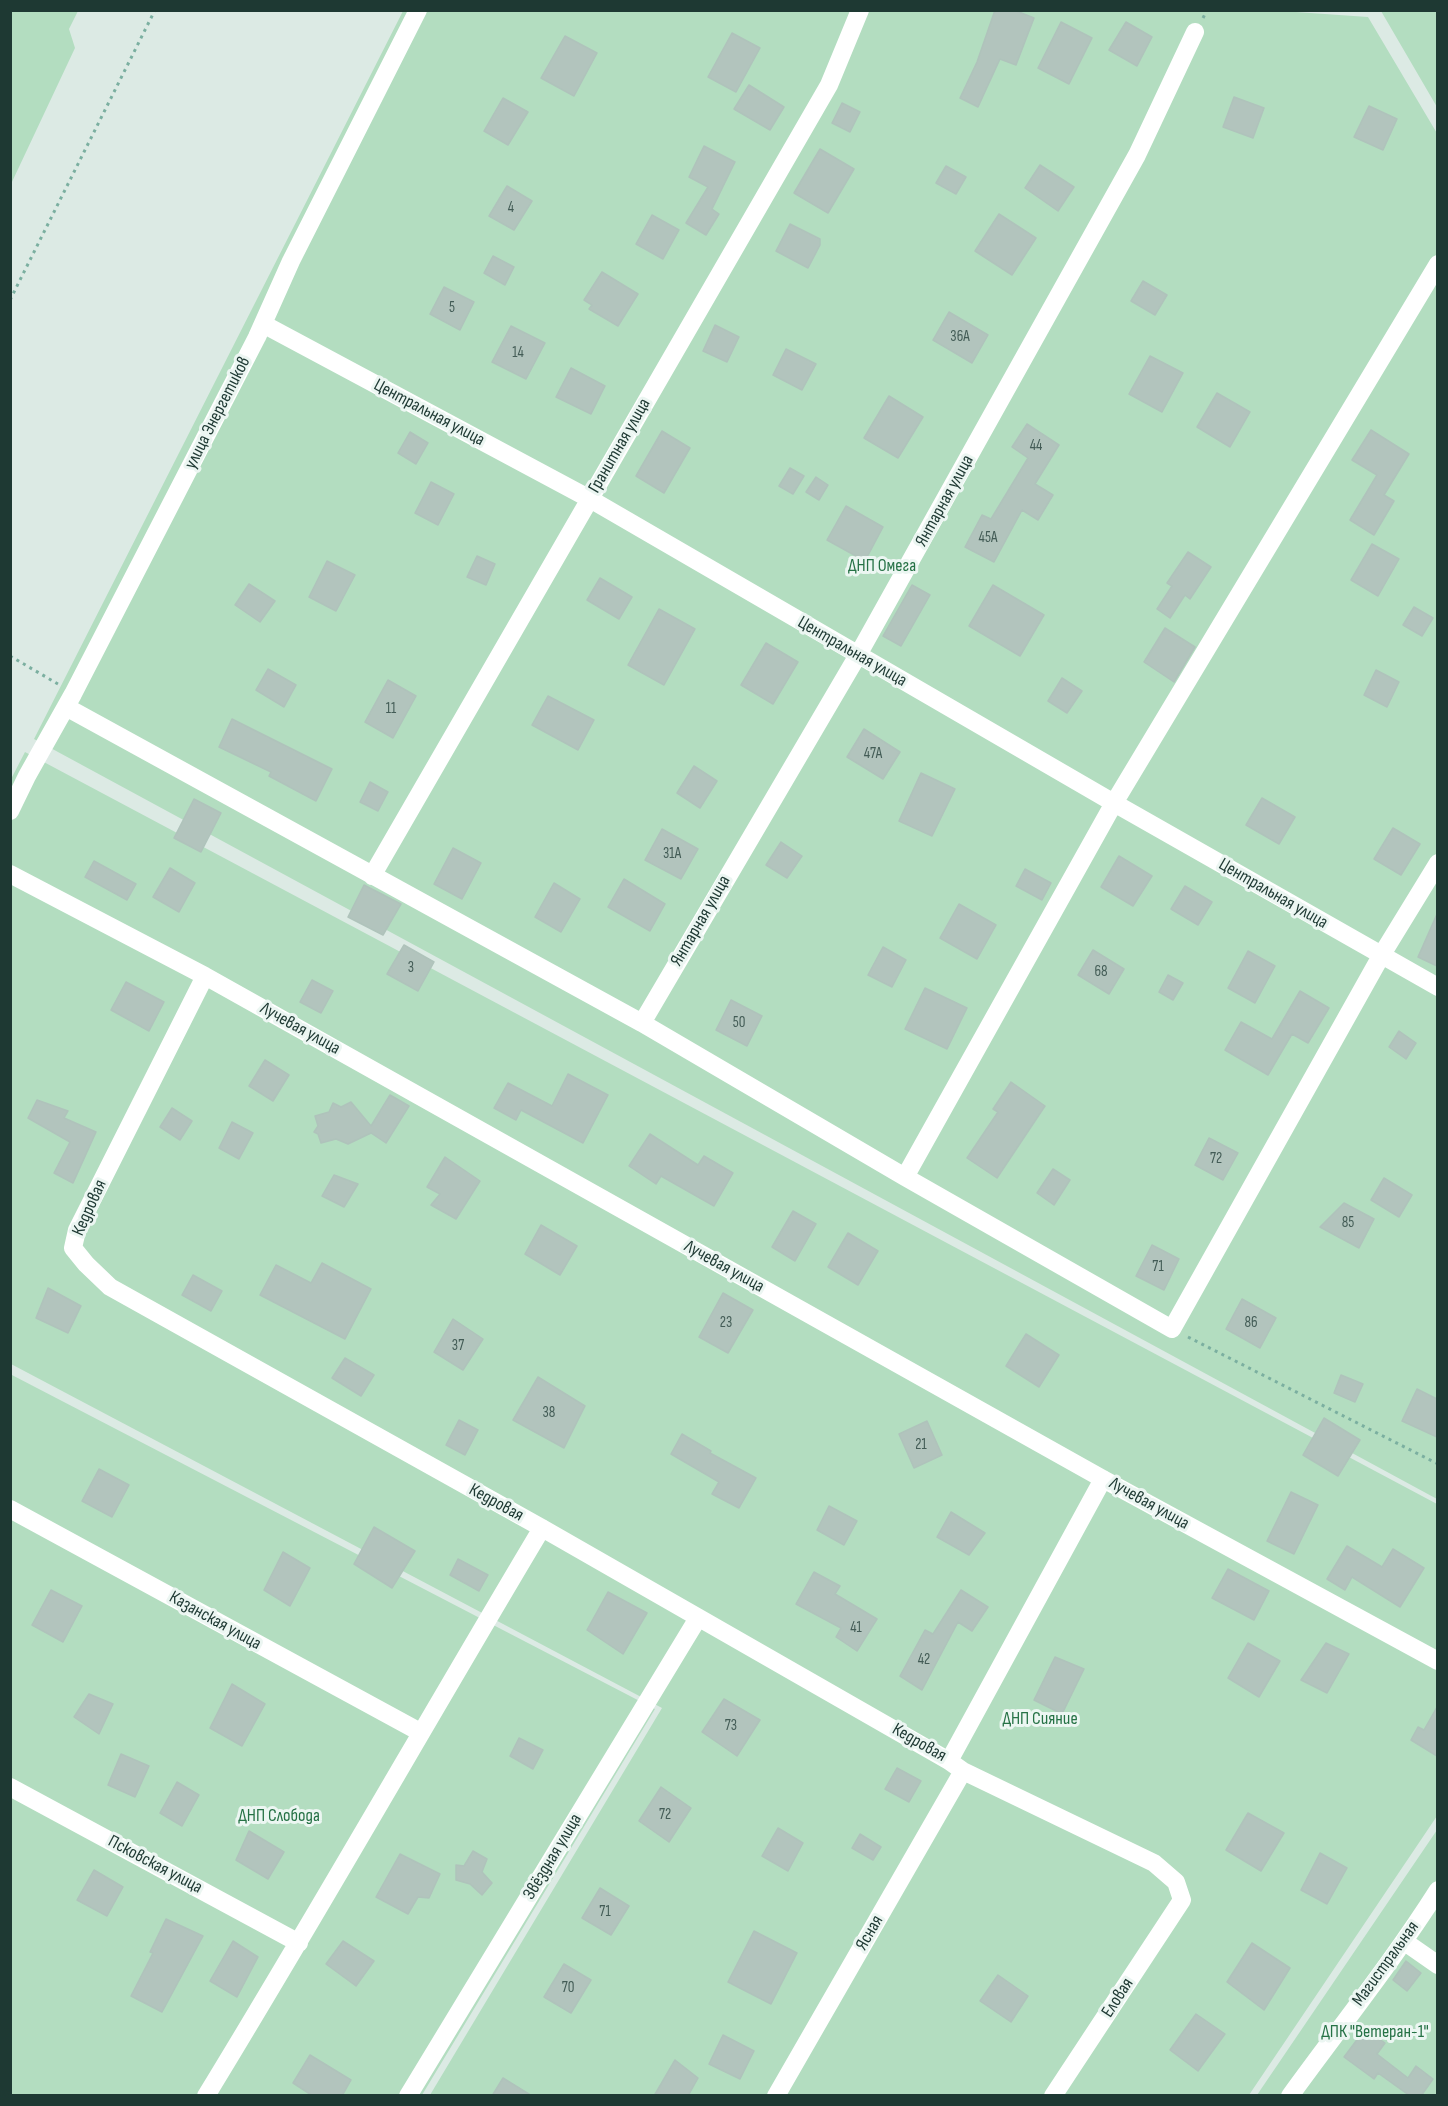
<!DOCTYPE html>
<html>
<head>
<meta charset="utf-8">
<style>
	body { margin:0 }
	#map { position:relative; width:1448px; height:2106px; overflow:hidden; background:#dceae4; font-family:"Sofia Sans Condensed",sans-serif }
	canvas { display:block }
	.frame { position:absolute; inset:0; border:12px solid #1e3933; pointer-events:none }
</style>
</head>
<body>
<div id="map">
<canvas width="1448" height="2106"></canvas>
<div class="frame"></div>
</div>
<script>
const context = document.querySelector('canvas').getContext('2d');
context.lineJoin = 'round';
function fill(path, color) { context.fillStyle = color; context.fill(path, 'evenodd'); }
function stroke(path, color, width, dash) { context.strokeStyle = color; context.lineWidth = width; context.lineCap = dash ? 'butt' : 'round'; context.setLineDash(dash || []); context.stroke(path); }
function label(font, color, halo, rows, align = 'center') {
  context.font = font + ' "Sofia Sans Condensed",sans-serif'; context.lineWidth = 6; context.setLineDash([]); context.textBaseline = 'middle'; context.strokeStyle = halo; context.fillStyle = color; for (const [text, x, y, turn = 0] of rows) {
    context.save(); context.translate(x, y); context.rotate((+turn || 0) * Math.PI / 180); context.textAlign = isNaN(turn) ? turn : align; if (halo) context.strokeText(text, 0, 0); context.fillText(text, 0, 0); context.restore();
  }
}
const green = new Path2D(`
	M11,10l67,1 -9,18 6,19 -64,136z
	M1267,10l101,7 70,118 -1,1364 -1403,-760 369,-728z
	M1381,11h56v96z
	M25,752l1412,752v312l-188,279h-819l232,-387 -651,-344 -1,-583z
	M10,1374l645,335 -233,386h-411z
	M1437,1830v265h-180z`);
const building = new Path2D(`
	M995,10h19l20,8 -18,47 -16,-6 -22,48 -18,-9 17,-36z
	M1061,22l31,16 -23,46 -31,-16z
	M1126,22l26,15 -15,29 -28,-16z
	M732,33l28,15 -24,44 -28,-15z
	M565,36l32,17 -23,43 -33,-18z
	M749,85l35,22 -14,23 -36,-21z
	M1234,97l30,11 -11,30 -30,-11z
	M503,98l25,14 -20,33 -24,-14z
	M842,103l18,9 -10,20 -18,-9z
	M1369,106l28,13 -14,31 -29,-13z
	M704,146l31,16 -23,47 7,5 -13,21 -20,-12 22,-36 -19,-10z
	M820,149l34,20 -26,44 -34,-20z
	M1040,165l34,22 -16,24 -33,-23z
	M946,166l20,11 -10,17 -20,-11z
	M507,186l25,15 -18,29 -25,-14z
	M999,214l37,24 -24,37 -37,-24z
	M652,215l27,15 -16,29 -27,-15z
	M790,224l30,15v6l-12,23 -32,-17z
	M493,256l21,11 -9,18 -21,-12z
	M602,272l36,22 -20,32 -29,-17 3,-4 -8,-5z
	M1143,281l24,14 -12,20 -24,-14z
	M444,287l30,15 -14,28 -30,-16z
	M949,312l39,23 -16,28 -39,-23z
	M715,325l24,12 -12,25 -24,-11z
	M511,326l34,17 -19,36 -34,-17z
	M786,349l30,15 -14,26 -29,-15z
	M1150,356l33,17 -21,39 -33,-18z
	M571,368l34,18 -14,28 -35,-17z
	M1217,393l33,19 -20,35 -33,-20z
	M889,396l34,21 -25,41 -34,-20z
	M1027,424l32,21 -24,39 18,11 -15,25 -16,-10 -28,52 -29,-15 17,-32 9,4 37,-61 -16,-11z
	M1371,430l38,24 -25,41 10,6 -20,34 -24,-15 27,-45 -25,-15z
	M662,431l28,17 -26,45 -28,-17z
	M410,432l18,11 -12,21 -18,-11z
	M790,468l14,8 -11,18 -14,-8z
	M816,477l12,8 -9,15 -13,-8z
	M431,482l23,12 -16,31 -23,-12z
	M846,506l37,21 -18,34 -38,-21z
	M1372,544l27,15 -21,37 -27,-16z
	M1188,552l23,15 -21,32 -5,-4 -15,23 -13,-9 15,-23 -5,-3z
	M477,556l18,8 -9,21 -19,-8z
	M327,561l28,14 -19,36 -27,-14z
	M600,578l32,19 -13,22 -32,-19z
	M249,584l26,17 -15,21 -25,-17z
	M912,585l18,10 -29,51 -18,-10z
	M993,585l51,30 -24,41 -51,-30z
	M1414,607l19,11 -11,18 -19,-11z
	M659,609l36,20 -31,56 -36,-20z
	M1165,628l30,19 -21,35 -30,-20z
	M766,643l32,19 -25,42 -32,-19z
	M268,669l28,16 -12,22 -28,-17z
	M1376,670l23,12 -12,25 -23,-12z
	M1062,678l20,13 -15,22 -19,-12z
	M388,680l28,16 -23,42 -28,-16z
	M548,696l46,24 -16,30 -46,-25z
	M232,719l100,50 -16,32 -47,-25 2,-4 -52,-25z
	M864,729l36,23 -17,27 -36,-22z
	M694,766l23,15 -17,27 -23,-15z
	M921,773l34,16 -23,47 -33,-15z
	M370,782l18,10 -10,19 -18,-9z
	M1262,798l33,19 -16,27 -33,-19z
	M194,799l27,14 -20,39 -27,-14z
	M1393,828l27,16 -19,31 -27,-16z
	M662,829l36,20 -17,30 -36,-19z
	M781,842l21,14 -15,22 -21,-13z
	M453,848l28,15 -19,36 -28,-15z
	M1119,856l33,20 -19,30 -32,-19z
	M94,861l42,23 -9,16 -42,-23z
	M170,868l25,15 -16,29 -26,-15z
	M1025,869l26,14 -9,17 -26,-14z
	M624,879l41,25 -15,27 -42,-24z
	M554,883l26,16 -19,33 -26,-15z
	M364,885l37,19 -18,31 -35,-18z
	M1185,886l27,16 -14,23 -27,-16z
	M959,904l37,21 -19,34 -37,-21z
	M1437,914v52l-19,-9z
	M404,945l30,17 -16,29 -31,-17z
	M883,947l23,13 -14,27 -24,-12z
	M1093,950l31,19 -15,25 -31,-19z
	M1248,951l27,15 -20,37 -27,-15z
	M1168,975l15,8 -10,17 -14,-8z
	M312,980l21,11 -12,22 -21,-11z
	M126,982l38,20 -15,29 -38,-21z
	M925,988l42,20 -20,41 -42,-20z
	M1300,991l29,17 -21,35 -16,-9 -24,41 -43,-25 16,-28 31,17z
	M731,1000l31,16 -15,30 -31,-16z
	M1399,1031l17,12 -10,16 -17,-12z
	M265,1060l24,15 -16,26 -24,-15z
	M568,1074l40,21 -25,48 -62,-33 -5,10 -22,-12 14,-25 44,23z
	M1011,1082l34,24 -48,72 -30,-20 31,-46 -5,-3z
	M390,1095l19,11 -23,37 -15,-10 -23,11 -12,-5 -15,4 -3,-9 -4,-2 4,-6 -3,-10 14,-4 4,-9 8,4 10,-5 20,24z
	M37,1100l31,11 -4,7 32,14 -23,51 -19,-10 16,-31 -42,-24z
	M172,1108l20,13 -12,19 -20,-13z
	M232,1122l21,11 -14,26 -20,-11z
	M650,1134l48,31 6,-9 29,17 -19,33 -53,-30 -5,8 -27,-18z
	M1209,1138l29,15 -15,27 -28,-15z
	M445,1157l35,24 -24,38 -25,-14 9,-11 -13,-7z
	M1053,1169l17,11 -16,25 -17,-12z
	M334,1175l24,9 -14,23 -22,-11z
	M1384,1178l28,17 -13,22 -28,-17z
	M1344,1203l30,16 -15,29 -39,-21z
	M793,1211l23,13 -21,37 -23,-14z
	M541,1225l36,21 -17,29 -35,-21z
	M848,1233l30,18 -20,34 -30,-18z
	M1152,1245l27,14 -15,31 -28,-14z
	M322,1263l49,26 -26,50 -85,-44 16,-30 35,18z
	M193,1275l29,16 -11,20 -29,-16z
	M48,1288l33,18 -13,27 -32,-15z
	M723,1293l30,17 -25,43 -29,-16z
	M1242,1299l34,19 -16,30 -34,-19z
	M453,1319l30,20 -20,31 -29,-18z
	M1026,1334l33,21 -20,32 -33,-21z
	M345,1358l29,17 -13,21 -29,-18z
	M1341,1375l22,9 -8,18 -21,-9z
	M538,1377l47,29 -21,42 -51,-28z
	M1417,1389l20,10v38l-35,-16z
	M1324,1418l36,22 -22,36 -35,-21z
	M459,1420l19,10 -13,25 -19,-10z
	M927,1421l15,34 -28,13 -15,-34z
	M682,1434l29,17 -1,2 46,25 -17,30 -27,-14 7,-12 -48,-28z
	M99,1469l30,16 -17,32 -30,-16z
	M1291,1492l27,13 -24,49 -27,-13z
	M829,1506l28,15 -13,24 -27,-15z
	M951,1512l34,21 -16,22 -32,-18z
	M374,1527l41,24 -23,37 -38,-24z
	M1347,1546l35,21 11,-18 31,19 -24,39 -48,-30 -7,13 -18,-11z
	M283,1552l27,16 -20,38 -26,-16z
	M458,1559l30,16 -9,16 -29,-16z
	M1228,1569l41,22 -15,29 -42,-22z
	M814,1572l26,14 -5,8 42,25 -20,32 -21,-14 5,-9 -45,-24z
	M51,1590l31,16 -19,36 -31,-17z
	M961,1590l27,17 -16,24 -14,-9 -36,68 -22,-14 25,-46 8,4z
	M608,1592l39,21 -24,41 -36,-24z
	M1248,1643l32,18 -21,36 -31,-19z
	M1326,1643l23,11 -22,39 -26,-13z
	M1055,1657l29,12 -22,45 -28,-14z
	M232,1684l33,20 -23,42 -32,-18z
	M89,1694l24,10 -14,30 -25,-17z
	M724,1699l36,21 -23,36 -35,-24z
	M1437,1707v49l-26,-16 7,-13 6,3z
	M519,1738l24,12 -10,19 -23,-13z
	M121,1754l28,12 -14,31 -27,-12z
	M897,1768l24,13 -12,21 -24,-13z
	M177,1782l22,13 -17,31 -22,-13z
	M661,1787l30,21 -22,34 -30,-21z
	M1248,1813l36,20 -23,38 -35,-21z
	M778,1828l25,15 -15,28 -26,-15z
	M249,1831l35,21 -16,27 -32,-19z
	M860,1834l21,13 -8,13 -21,-12z
	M473,1851l14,8 -5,13 10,11 -10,12 -12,-11 -14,-4v-15l8,1z
	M1320,1853l27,15 -20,36 -26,-14z
	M400,1854l40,20 -11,24 -11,-1 -10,17 -32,-17z
	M94,1870l29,17 -16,29 -30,-16z
	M600,1888l29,18 -18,29 -29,-17z
	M166,1919l37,17 -41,76 -31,-16 22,-43 -3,-1z
	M754,1931l43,22 -26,51 -43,-22z
	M233,1941l25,16 -21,40 -27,-16z
	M343,1941l31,20 -18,25 -30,-22z
	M1252,1943l38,25 -26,42 -37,-28z
	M1406,1961l15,12 -14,18 -14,-11z
	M564,1964l27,16 -20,33 -27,-16z
	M998,1975l30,21 -17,26 -31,-21z
	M1196,2014l29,20 -27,37 -28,-21z
	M1365,2029l20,14 -8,11 31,24 8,-12 17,13 -12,17h-11l-32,-23 -4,6 -30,-22z
	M723,2035l31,16 -14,28 -31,-15z
	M310,2055l41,25 -9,16h-29l-20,-13z
	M675,2060l23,18 -10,18h-34z
	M503,2078l29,18h-40z`);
const path = new Path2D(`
	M1203,18l4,-8
	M10,300l145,-290
	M10,656l48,28
	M1188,1337l250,127`);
const minor = new Path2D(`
	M263,324l327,175 524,304 324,184
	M66,707l576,316 263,154 267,152 209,-373 57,-93
	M10,811l17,-35 46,-82 184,-357 34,-76 127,-251
	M10,874l195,102 898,503 335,182
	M372,876l457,-791 31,-75
	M205,976l-128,254 -4,18 13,16 24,23 432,241 407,233 14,10 191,92 22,19 6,18 -129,196
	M642,1023l216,-368 279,-500 58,-123
	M905,1177l209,-374 324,-539
	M10,1509l410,223
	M949,1761l154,-282
	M10,1787l289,156
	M1405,1942l33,23
	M206,2096c115,-188 223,-379 336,-568
	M408,2096l290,-478
	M776,2096l187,-325
	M1290,2096c50,-69 103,-135 148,-206`);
const numberNames = [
	["4",511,208],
	["5",452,308],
	["36А",960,337],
	["14",518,353],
	["44",1036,446],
	["45А",988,538],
	["11",391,709],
	["47А",873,754],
	["31А",672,854],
	["3",411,968],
	["68",1101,972],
	["50",739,1023],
	["72",1216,1159],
	["85",1348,1223],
	["71",1158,1267],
	["23",726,1323],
	["86",1251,1323],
	["37",458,1346],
	["38",549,1413],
	["21",921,1445],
	["41",856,1628],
	["42",924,1660],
	["73",731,1726],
	["72",665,1815],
	["71",605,1912],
	["70",568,1988]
];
const streetNames = [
	["улица Энергетиков",218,413,-63],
	["Центральная улица",429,413,28],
	["Гранитная улица",620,446,-60],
	["Янтарная улица",945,501,-61],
	["Центральная улица",852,652,30],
	["Центральная улица",1273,894,30],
	["Янтарная улица",701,921,-60],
	["Лучевая улица",300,1029,29],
	["Кедровая",90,1208,-66],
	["Лучевая улица",724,1267,29],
	["Кедровая",496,1503,29],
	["Лучевая улица",1149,1504,29],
	["Казанская улица",215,1621,29],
	["Кедровая",919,1743,30],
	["Звёздная улица",553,1857,-59],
	["Псковская улица",155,1865,28],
	["Ясная",870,1933,-60],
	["Магистральная",1386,1964,-54],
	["Еловая",1118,1998,-57]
];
const parkNames = [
	["ДНП Омега",882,566],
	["ДНП Сияние",1040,1719],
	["ДНП Слобода",279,1816],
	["ДПК \"Ветеран-1\"",1375,2032]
];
fill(green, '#b3ddc0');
fill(building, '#b2c4bd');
stroke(building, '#afc3bb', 1.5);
stroke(path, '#7bafa0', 3, [3, 4.5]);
stroke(minor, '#fff', 18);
label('15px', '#435c56', null, numberNames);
label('18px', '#1e3933', '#ecf6f2', streetNames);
label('18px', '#267246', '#ecf6f2', parkNames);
</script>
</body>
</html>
